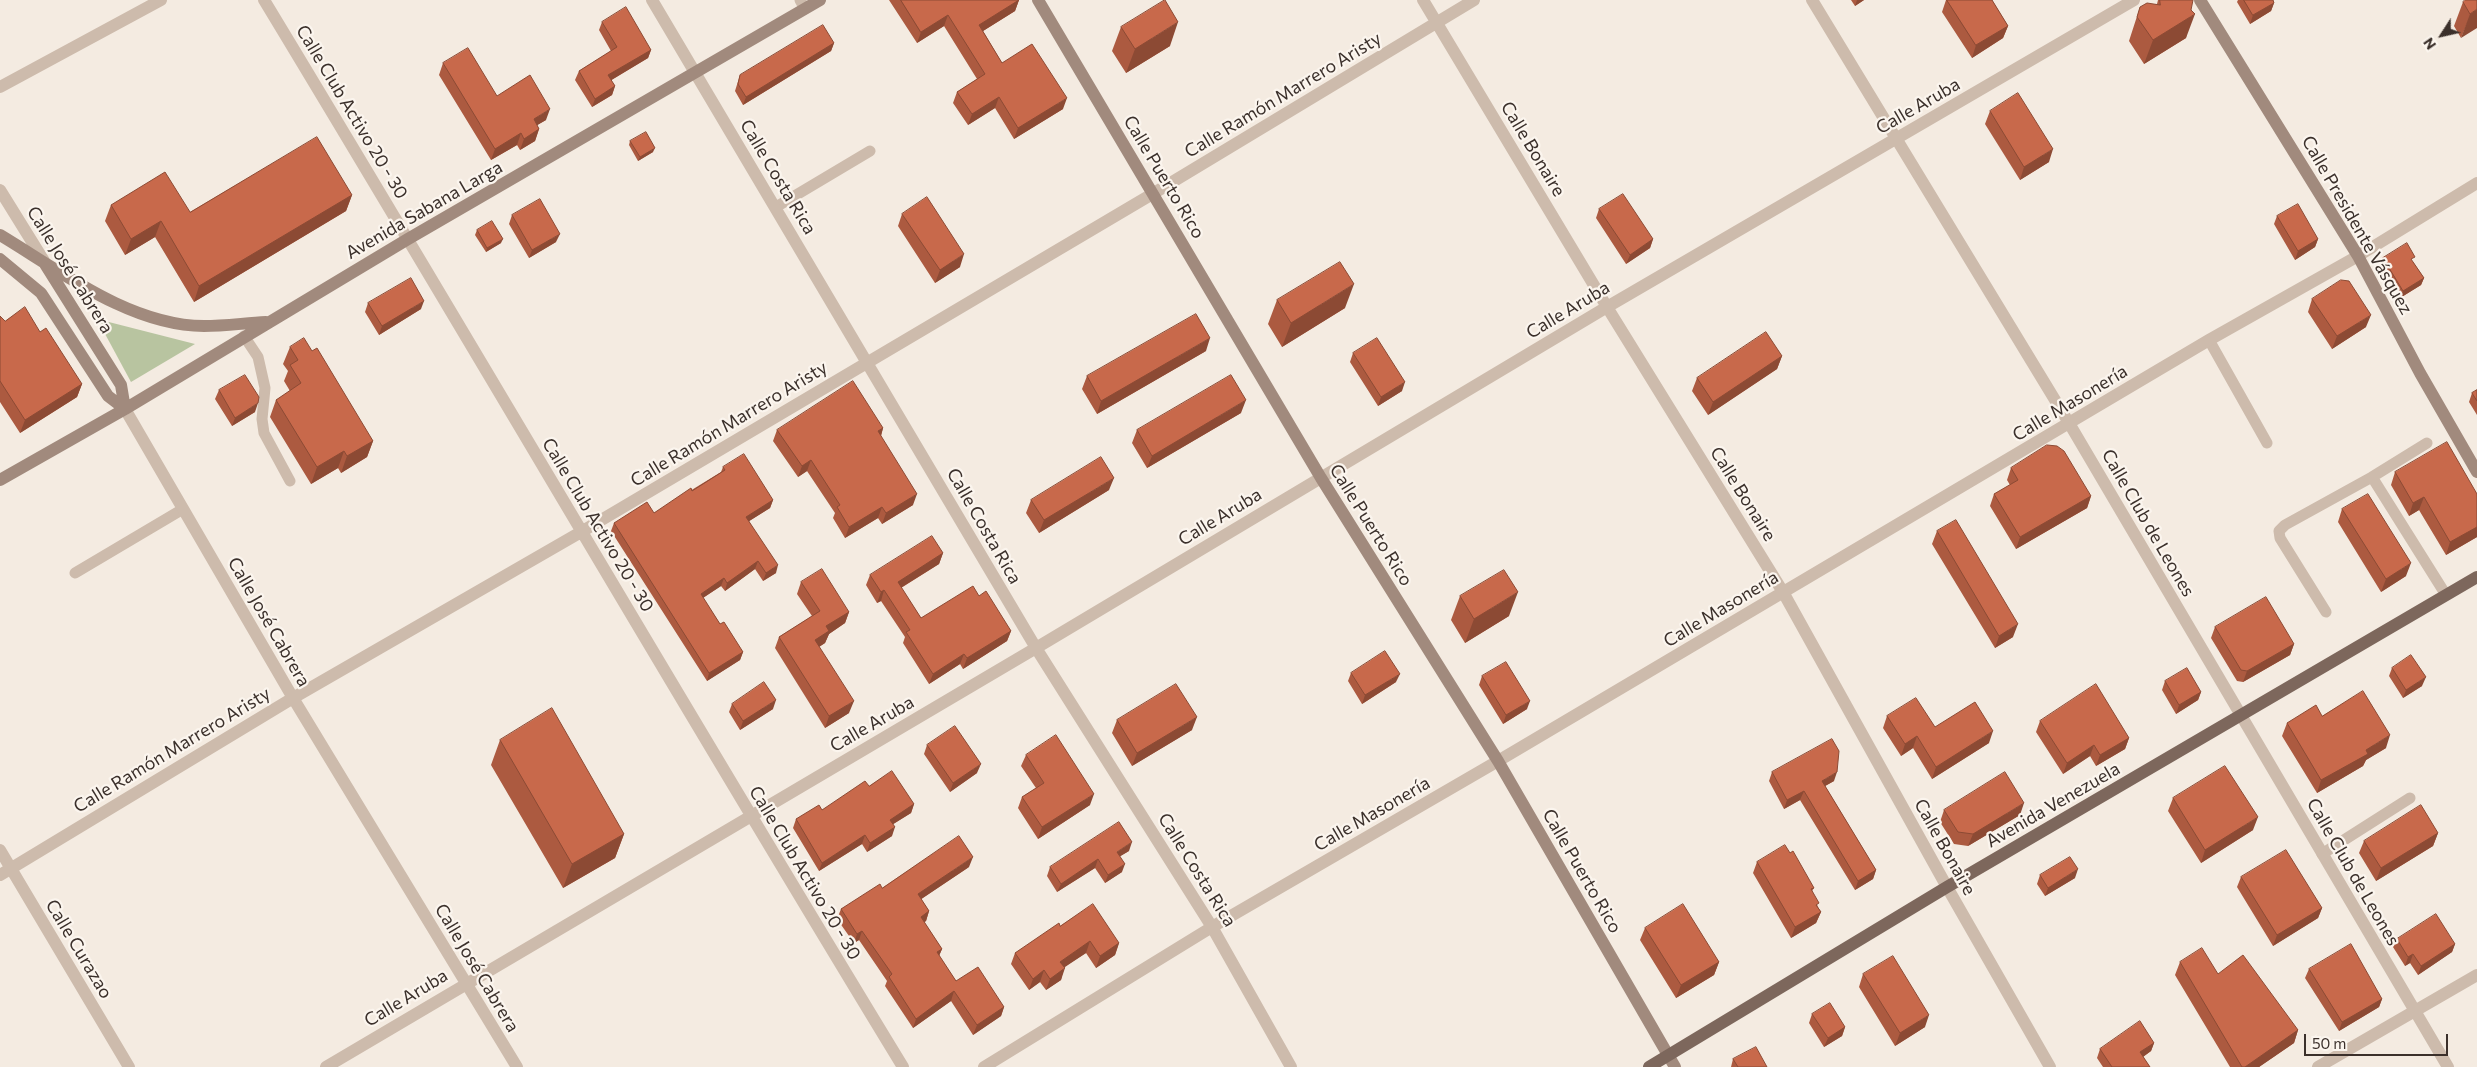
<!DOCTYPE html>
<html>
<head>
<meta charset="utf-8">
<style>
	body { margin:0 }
	#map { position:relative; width:2477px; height:1067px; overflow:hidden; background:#f4ebe1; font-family:Commissioner,sans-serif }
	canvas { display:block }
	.north { position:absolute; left:2417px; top:10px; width:50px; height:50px; -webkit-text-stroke:4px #fbf5ee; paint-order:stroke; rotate:235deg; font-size:14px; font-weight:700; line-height:20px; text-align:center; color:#3b302b }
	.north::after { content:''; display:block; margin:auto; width:18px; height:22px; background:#3b302b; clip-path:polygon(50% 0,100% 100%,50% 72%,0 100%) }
	.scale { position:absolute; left:2304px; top:1034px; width:144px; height:22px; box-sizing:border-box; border:2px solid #3b302b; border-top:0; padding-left:6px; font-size:15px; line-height:18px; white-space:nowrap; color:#3b302b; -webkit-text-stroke:4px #fbf5ee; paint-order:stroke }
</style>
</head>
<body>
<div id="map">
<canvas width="2477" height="1067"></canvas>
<div class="north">N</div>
<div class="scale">50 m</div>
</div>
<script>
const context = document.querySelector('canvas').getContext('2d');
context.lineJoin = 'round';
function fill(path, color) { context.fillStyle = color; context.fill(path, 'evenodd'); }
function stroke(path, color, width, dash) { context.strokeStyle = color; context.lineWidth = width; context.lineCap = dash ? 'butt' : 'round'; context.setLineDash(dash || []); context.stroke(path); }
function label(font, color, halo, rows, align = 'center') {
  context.font = font + ' Commissioner,sans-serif'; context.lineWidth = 4.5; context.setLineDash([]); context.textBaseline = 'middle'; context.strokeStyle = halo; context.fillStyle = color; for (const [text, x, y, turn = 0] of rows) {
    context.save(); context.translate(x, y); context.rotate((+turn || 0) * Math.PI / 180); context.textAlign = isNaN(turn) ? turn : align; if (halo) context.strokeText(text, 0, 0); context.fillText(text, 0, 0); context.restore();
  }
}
const green = new Path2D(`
	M97,319l98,25 -64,38z`);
const lane = new Path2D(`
	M800,0l5,9
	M776,207l94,-56
	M244,336l14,21 7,31 -3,31 2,14 26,48
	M2209,340l58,103
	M2427,443l-55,34 74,118
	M75,573l108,-64
	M2326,612l-46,-74 -1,-7 6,-6 87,-48
	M2322,854l88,-56`);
const street = new Path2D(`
	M264,0c215,355 423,713 639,1067
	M652,0l384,648 176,279 79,140
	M1423,0l184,307 176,285 164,295 103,180
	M1812,0l257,423 379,644
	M0,87l161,-87
	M0,190l44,71
	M125,409l168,289 224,369
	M0,850l129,217
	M0,875l293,-177 288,-166 573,-339 320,-193
	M326,1067l710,-419 571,-341 527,-307
	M984,1067l228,-140 286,-166 711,-421 149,-84 119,-73
	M2318,1067l159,-92`);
const secondary = new Path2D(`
	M1038,0l283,478 177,283 177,306
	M2200,0l158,256 62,117 57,99
	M0,235c60,36 131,91 204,91 21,0 41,-3 62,-4
	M0,259l41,34 67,103 17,13
	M45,264l76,121 4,24
	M0,480l125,-71 283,-170 412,-239`);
const primary = new Path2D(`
	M1649,1067l298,-180 530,-310`);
const wall = new Path2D(`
	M889,0h130l-4,11 -32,20 19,32 61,46 -49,30 -19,-31 -27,17 -15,-22 4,-11 20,-13 -33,-53 -27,17z
	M1851,0h13l-9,6z
	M1946,0h46l16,26 -5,12 -31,20 -30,-46z
	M2158,0h33v10l-5,28 -42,26 -15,-23 11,-34 17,-3z
	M2238,0h35l1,3 -3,8 -21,13 -13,-22z
	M2477,0l-16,38 -7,-12 9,-24z
	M602,22l49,28 -3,8 -37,22 4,6 -3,9 -20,12 -17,-27 4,-9 32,-20 -12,-21z
	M1121,27l49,19 -44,27 -14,-22z
	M834,43l-3,8 -88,54 -8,-14 5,-16z
	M443,63l54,33 49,24 -9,5 2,4 -4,12 -15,9 -3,-5 -26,15 -52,-85z
	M1990,111l59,51 -29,18 -35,-56z
	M630,141l23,11 -15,9 -9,-16z
	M352,195l-6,16 -152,91 -39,-65 -30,18 -20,-34 6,-16 79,7z
	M1599,209l54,30 -3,9 -24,16 -30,-46z
	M902,214l58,53 -25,16 -37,-57z
	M512,215l44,27 -27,16 -20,-34z
	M2277,216l41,23 -3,8 -20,13 -21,-36z
	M477,230l24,13 -15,9 -11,-17z
	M2383,258l30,4 11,16 -3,7 -21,13 -20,-33z
	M2312,299l54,28 -34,22 -24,-37z
	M1277,300l68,8 -63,39 -14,-23z
	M368,303l53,6 -42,26 -14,-23z
	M0,316l5,5 77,63 -5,13 -57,36 -20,-31z
	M290,347l22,4 61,90 -6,16 -26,16 -3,-5 -27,16 -41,-67 6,-17 14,-9 -6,-10 4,-10 -5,-7z
	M1206,351l-109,63 -15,-25 5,-13z
	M1353,353l49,38 -24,15 -28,-44z
	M1782,356l-5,13 -69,46 -16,-24 5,-13z
	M219,390l36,22 -23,14 -17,-27z
	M2477,390v25l-8,-13 3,-9z
	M1241,413l-94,55 -15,-25 5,-13z
	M883,428l-2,8 32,69 -31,19 -4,-6 -33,20 -12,-20 2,-5 -28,-42 -9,6 -25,-36 4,-11z
	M723,467l50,33 -3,8 -21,13 27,52 -13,8 -8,-12 -30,22 -4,-5 -18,12 17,26 23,28 -3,8 -33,21 -96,-150 3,-8 40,-10 67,-41z
	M2011,468l80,28 -4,12 -71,41 -26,-43 4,-12 16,-9 -3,-5z
	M2395,472l82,22v43l-31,18 -27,-45 -10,6 -18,-31z
	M1109,490l-70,43 -13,-20 5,-13z
	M2342,509l64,67 -25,16 -43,-70z
	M1937,531l76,106 -18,11 -63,-104z
	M943,553l-4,11 -38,24 20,30 58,-22 32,35 -4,10 -44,28 -3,-5 -31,20 -26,-41 2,-6 -24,-36 -4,2 -11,-18 4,-10z
	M801,582l48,30 -4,11 -16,11 -4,9 -6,4 30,66 -24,15 -50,-80 4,-11 33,-21 -15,-22z
	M1460,596l49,20 -44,27 -14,-23z
	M2215,627l79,17 -4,11 -47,27 -6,-1 -26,-43z
	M2392,668l30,18 -19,12 -14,-22z
	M1351,673l45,9 -34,22 -14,-23z
	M1482,676l45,33 -24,15 -24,-39z
	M2165,681l36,11 -3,8 -22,14 -14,-24z
	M732,704l41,5 -33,21 -11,-18z
	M1887,716l48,11 54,16 -57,36 -19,-31 -12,8 -18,-28z
	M1117,720l75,10 -60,36 -20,-33z
	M2040,721l89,17 -4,11 -29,17 -6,-10 -27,18 -27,-42z
	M2287,723l99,25 -20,12 -3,6 -46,27 -35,-57z
	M500,740l124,94 -9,24 -52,30 -72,-123z
	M927,745l50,28 -27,19 -26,-38z
	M1026,755l64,50 -52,34 -20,-31 4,-11 14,-9 -15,-22z
	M1772,772l62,9 -9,5 51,84 -3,9 -18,11 -55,-90 -16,9 -15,-28z
	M869,786l45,18 -3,9 -18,11 -1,12 -25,16 -5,-8 -43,27 -26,-43 3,-9 26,-9z
	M2173,798l80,32 -52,33 -33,-52z
	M1944,810l76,5 -52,31 -14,-2 -14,-22z
	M2438,833l-5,13 -57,35 -17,-28 5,-12z
	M1129,851l-9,5 2,16 -17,11 -10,-15 -38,24 -10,-16 3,-9z
	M1790,853l24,35 -2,3 6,16 3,5 -5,11 -25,15 -38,-65 4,-11z
	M969,867l-48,32 8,12 -3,10 -2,1 18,27 -3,7 17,25 48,26 -3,9 -28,19 -22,-34 -38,27 -28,-42 2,-5 -28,-41 -5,3 -17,-24 4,-10 41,-21z
	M2040,875l35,3 -30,18 -8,-12z
	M2241,877l81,31 -4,10 -45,28 -36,-59z
	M1060,926l59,17 -4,12 -19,13 -10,-15 -22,14 -3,13 -15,10 -6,-8 -11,8 -18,-26 4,-11z
	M1645,928l74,34 -5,13 -38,23 -36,-58z
	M2397,939l58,5 -3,8 -34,23 -8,-12 -5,3 -12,-19z
	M2180,962l38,12 80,56 -4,13 -35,24h-29l-55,-92z
	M2309,969l73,30 -3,8 -40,24 -34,-53z
	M1863,974l62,53 -30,19 -36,-59z
	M1812,1014l33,13 -3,9 -18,11 -15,-24z
	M2154,1043l-3,8 -8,6 7,10h-47l-6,-9 3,-9z
	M1733,1059l34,8h-36z`);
const shadedWall = new Path2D(`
	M1019,0l-4,11 -40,25 4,-11z
	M1857,0h7l-9,6z
	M2274,3l-3,8 -21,13 3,-9z
	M2477,9v19l-16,10 9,-24z
	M2195,14l-9,24 -42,26 9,-24z
	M948,15l-4,11 -27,17 4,-11z
	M1178,22l-8,24 -44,27 9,-24z
	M2008,26l-5,12 -31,20 4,-13z
	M834,43l-3,8 -88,54 3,-8z
	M651,50l-3,8 -43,26 3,-9z
	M615,86l-3,9 -20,12 3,-8z
	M999,97l-4,11 -27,17 4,-11z
	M1067,98l-4,11 -49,30 4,-11z
	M550,109l-4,11 -17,10 5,-11z
	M539,129l-4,12 -15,9 4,-11z
	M521,133l-4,12 -26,15 4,-11z
	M655,148l-2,4 -15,9 2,-4z
	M2053,149l-4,13 -29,18 4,-13z
	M352,195l-6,16 -152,91 5,-16z
	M161,221l-6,16 -30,18 6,-16z
	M560,234l-4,8 -27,16 3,-8z
	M503,239l-2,4 -15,9 1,-4z
	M1653,239l-3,9 -24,16 4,-9z
	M2318,239l-3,8 -20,13 3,-9z
	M964,254l-4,13 -25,16 5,-13z
	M2424,278l-3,7 -21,13 3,-7z
	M1354,284l-9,24 -63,39 9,-24z
	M424,301l-3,8 -42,26 3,-9z
	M2371,315l-5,12 -34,22 5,-13z
	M1210,338l-4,13 -109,63 4,-13z
	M1782,356l-5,13 -69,46 5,-13z
	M1405,382l-3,9 -24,15 3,-9z
	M82,384l-5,13 -57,36 5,-13z
	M1246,400l-5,13 -94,55 5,-12z
	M258,403l-3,9 -23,14 3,-8z
	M883,428l-3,11 -2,-8z
	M373,441l-6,16 -26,16 6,-17z
	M344,451l-6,17 -27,16 6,-17z
	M811,460l-4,11 -9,6 4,-11z
	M1114,478l-5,12 -70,43 5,-13z
	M917,494l-4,11 -31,19 4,-11z
	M2091,496l-4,12 -71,41 4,-12z
	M2424,497l-5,13 -10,6 4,-13z
	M773,500l-3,8 -27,17 3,-8z
	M882,507l-4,11 -33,20 4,-11z
	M2477,527v10l-31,18 4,-13z
	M943,553l-4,11 -45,28 4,-10z
	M758,561l-3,8 -30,22 2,-8z
	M2411,563l-5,13 -25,16 5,-13z
	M778,565l-2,8 -13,8 3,-8z
	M724,578l-3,8 -23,15 3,-7z
	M884,590l-3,11 -4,2 4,-11z
	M1518,592l-9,24 -44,27 9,-24z
	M849,612l-4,11 -16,11 -4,9 -14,9 4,-12 11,-14z
	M2018,624l-5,13 -18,11 4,-12z
	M1011,631l-4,10 -44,28 4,-11z
	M2294,644l-4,11 -47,27 4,-11z
	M743,652l-3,8 -33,21 2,-8z
	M964,654l-4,10 -31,20 4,-10z
	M1400,674l-4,8 -34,22 3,-9z
	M2426,677l-4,9 -19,12 3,-8z
	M2201,692l-3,8 -22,14 3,-9z
	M776,700l-3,9 -33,21 3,-9z
	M854,701l-5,12 -24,15 4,-12z
	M1530,701l-3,8 -24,15 3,-9z
	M1197,717l-5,13 -60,36 5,-13z
	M1993,731l-4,12 -57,36 4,-12z
	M2390,735l-4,13 -20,12 -3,6 -46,27 4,-13 45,-30z
	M1917,736l-4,12 -12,8 4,-12z
	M2129,738l-4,11 -29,17 4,-11z
	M2094,745l-4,11 -27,18 4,-11z
	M981,764l-4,9 -27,19 3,-9z
	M1837,772l-3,9 -16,9 4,-9z
	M1804,791l-4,9 -16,9 3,-9z
	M1094,794l-4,11 -52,34 4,-12z
	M2024,803l-4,12 -52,31 5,-12z
	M914,804l-3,9 -24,15 3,-8z
	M2258,817l-5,13 -52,33 4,-13z
	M895,827l-3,9 -25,16 3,-9z
	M2438,833l-5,13 -57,35 5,-13z
	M624,834l-9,24 -52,30 9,-24z
	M865,835l-3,9 -43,27 3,-8z
	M1132,842l-3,9 -15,9 3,-8z
	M973,857l-4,10 -55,37 4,-10z
	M1098,859l-3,9 -38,24 4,-8z
	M1125,864l-3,8 -17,11 3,-8z
	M2078,869l-3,9 -30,18 3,-8z
	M1876,870l-3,9 -18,11 3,-9z
	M2322,908l-4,10 -45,28 4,-11z
	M929,911l-3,10 -9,6 4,-10z
	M1821,912l-5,11 -25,15 4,-11z
	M862,931l-3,9 -5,3 3,-9z
	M1090,941l-4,12 -30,20 4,-11z
	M1119,943l-4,12 -19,13 4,-12z
	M2455,944l-3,8 -34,23 3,-9z
	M942,949l-4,9 -1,-6z
	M2413,954l-3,9 -5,3 3,-9z
	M1719,962l-5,13 -38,23 5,-13z
	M1065,968l-4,12 -15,10 4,-11z
	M1044,970l-4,12 -11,8 4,-11z
	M954,991l-3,10 -38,27 3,-9z
	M2382,999l-3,8 -40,24 3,-9z
	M1004,1007l-3,9 -28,19 4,-10z
	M1929,1015l-4,12 -30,19 5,-13z
	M1845,1027l-3,9 -18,11 4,-9z
	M2298,1030l-4,13 -35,24h-14z
	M2154,1043l-3,8 -14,10 3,-9z`);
const building = new Path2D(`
	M901,0h118l-40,25 23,38 30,-19 35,54 -49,30 -19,-31 -27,17 -15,-22 28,-18 -37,-59 -27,17z
	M1165,0l13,22 -43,27 -14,-22z
	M1947,0h45l16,26 -32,19z
	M2160,0h33l-2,10 4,4 -42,26 -16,-23 3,-10 7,-4 13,2z
	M2244,0h29l1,3 -21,12z
	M2465,0h12v9l-7,5 -7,-12z
	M626,7l25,43 -43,25 7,11 -20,13 -16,-28 38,-24 -15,-25z
	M823,25l11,18 -88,54 -8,-13 2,-9z
	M468,48l29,48 33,-21 20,34 -16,10 5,10 -15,10 -3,-6 -26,16 -52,-86z
	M2018,93l35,56 -29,18 -34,-56z
	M646,132l9,16 -15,9 -10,-16z
	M317,137l35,58 -153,91 -38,-65 -30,18 -20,-34 54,-33 25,40z
	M1623,194l30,45 -23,16 -31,-46z
	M927,197l37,57 -24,16 -38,-56z
	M540,199l20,35 -28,16 -20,-35z
	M2298,204l20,35 -20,12 -21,-35z
	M492,221l11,18 -16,9 -10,-18z
	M2407,243l8,14 -4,2 13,19 -21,13 -20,-33z
	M1340,262l14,22 -63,39 -14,-23z
	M411,278l13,23 -42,25 -14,-23z
	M2341,280l8,1 22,34 -34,21 -25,-37z
	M25,307l15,25 6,-4 36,56 -57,36 -25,-39v-65l5,5z
	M1196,314l14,24 -109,63 -14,-25z
	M1766,332l16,24 -69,46 -16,-24z
	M304,338l8,13 5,-3 56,93 -26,15 -3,-5 -27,16 -41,-67 25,-17 -11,-18 8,-5 -8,-13z
	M1377,338l28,44 -24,15 -28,-44z
	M245,375l14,22 -1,6 -23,15 -16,-28z
	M1231,375l15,25 -94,56 -15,-26z
	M853,381l30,47 -5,3 39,63 -31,19 -4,-6 -33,20 -12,-20 3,-2 -29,-45 -9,6 -25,-36z
	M2477,390v11l-5,-8z
	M2447,442l30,52v33l-27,15 -26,-45 -11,6 -18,-31z
	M2047,445l10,1 7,5 27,45 -71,41 -26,-43 24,-14 -7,-12z
	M744,454l29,46 -27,17 32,48 -12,8 -8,-12 -31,22 -3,-5 -23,16 19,30 4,-2 19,30 -34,21 -95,-150 33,-21 7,11 37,-25 1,3 33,-21 -2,-3z
	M1101,457l13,21 -70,42 -13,-20z
	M2368,494l43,69 -25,16 -44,-70z
	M1956,520l62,104 -19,12 -62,-105z
	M932,536l11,17 -45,29 23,36 52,-32 6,10 7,-5 25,40 -44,27 -3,-4 -31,20 -27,-42 4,-2 -26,-40 -3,2 -11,-17z
	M822,569l27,43 -23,14 3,5 -14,9 39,61 -25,15 -50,-79 41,-26 -19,-29z
	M1504,570l14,22 -44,27 -14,-23z
	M2266,597l28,47 -47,27 -6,-1 -26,-43z
	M1385,651l15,23 -35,21 -14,-22z
	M2411,655l15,22 -20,13 -14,-22z
	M1506,662l24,39 -24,14 -24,-39z
	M2187,668l14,24 -22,13 -14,-24z
	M764,682l12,18 -33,21 -11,-17z
	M1176,684l21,33 -60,36 -20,-33z
	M2096,684l33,54 -29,17 -6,-10 -27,18 -27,-42z
	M2363,691l27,44 -24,15 2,4 -47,26 -34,-57 29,-18 6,11z
	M1916,698l19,29 40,-25 18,29 -57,36 -19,-31 -12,8 -18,-28z
	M552,708l72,126 -52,30 -72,-124z
	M955,726l26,38 -28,19 -26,-38z
	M1056,735l38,59 -52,33 -20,-30 22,-14 -18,-28z
	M1832,739l7,12 -2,21 -15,9 54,89 -18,11 -54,-90 -17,9 -15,-28z
	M2225,766l33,51 -53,33 -32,-52z
	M892,771l22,33 -24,16 5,7 -25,16 -5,-8 -43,28 -26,-44 23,-14 3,5 43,-29 4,5z
	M2005,772l19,31 -51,31 -15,-2 -14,-22z
	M2421,805l17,28 -57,35 -17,-27z
	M1119,822l13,20 -15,10 8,12 -17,11 -10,-16 -37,25 -11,-17z
	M959,836l14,21 -55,37 11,17 -8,6 21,32 -5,3 19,29 22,-14 26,40 -27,18 -23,-34 -38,28 -27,-42 3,-3 -30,-43 -5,3 -16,-25 39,-25 2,4z
	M1785,845l5,8 3,-2 21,37 -3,1 8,14 -3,2 5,7 -26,15 -38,-65z
	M2286,850l36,58 -45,27 -36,-58z
	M2070,857l8,12 -30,19 -8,-13z
	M1093,904l26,39 -19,13 -10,-15 -30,21 5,6 -15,11 -6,-9 -11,9 -18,-26 44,-30 1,3z
	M1683,904l36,58 -38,23 -36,-57z
	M2436,914l19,30 -34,22 -8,-12 -5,3 -11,-18z
	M2351,944l31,55 -40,23 -33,-53z
	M2202,948l16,26 25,-19 55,75 -53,37h-3l-62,-105z
	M1893,956l36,59 -29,18 -37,-59z
	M1830,1003l15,24 -17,11 -16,-24z
	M2140,1021l14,22 -14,9 10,15h-38l-12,-18z
	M1756,1047l11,20h-29l-5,-8z`);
const streetNames = [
	["Calle Ramón Marrero Aristy",1283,95,-31],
	["Calle Aruba",1918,106,-30],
	["Calle Club Activo 20 - 30",352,112,59],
	["Calle Bonaire",1533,149,59],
	["Calle Costa Rica",778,177,59],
	["Calle Puerto Rico",1164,177,59],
	["Avenida Sabana Larga",424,210,-30],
	["Calle Presidente Vásquez",2357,225,60],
	["Calle José Cabrera",70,270,58],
	["Calle Aruba",1568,310,-31],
	["Calle Masonería",2070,403,-31],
	["Calle Ramón Marrero Aristy",729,424,-31],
	["Calle Bonaire",1743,494,58],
	["Calle Aruba",1220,517,-31],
	["Calle Club de Leones",2148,523,60],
	["Calle Club Activo 20 - 30",598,525,59],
	["Calle Puerto Rico",1371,525,58],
	["Calle Costa Rica",984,526,60],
	["Calle Masonería",1721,609,-31],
	["Calle José Cabrera",269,622,60],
	["Calle Aruba",872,724,-30],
	["Calle Ramón Marrero Aristy",172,750,-31],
	["Avenida Venezuela",2053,805,-30],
	["Calle Masonería",1372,814,-30],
	["Calle Bonaire",1945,847,61],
	["Calle Costa Rica",1197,870,58],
	["Calle Puerto Rico",1582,871,60],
	["Calle Club de Leones",2353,872,60],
	["Calle Club Activo 20 - 30",805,873,59],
	["Calle Curazao",79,949,59],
	["Calle José Cabrera",477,968,59],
	["Calle Aruba",406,998,-31]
];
fill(green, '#b8c4a0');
stroke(lane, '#cdbbac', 11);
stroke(street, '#cdbbac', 12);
stroke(secondary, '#a18a7d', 12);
stroke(primary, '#7d675c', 12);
fill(wall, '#ac5a40');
fill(shadedWall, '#8c4a34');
fill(building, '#c8694b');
stroke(building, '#8c4a34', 1);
label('18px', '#3b302b', '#fbf5ee', streetNames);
</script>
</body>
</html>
